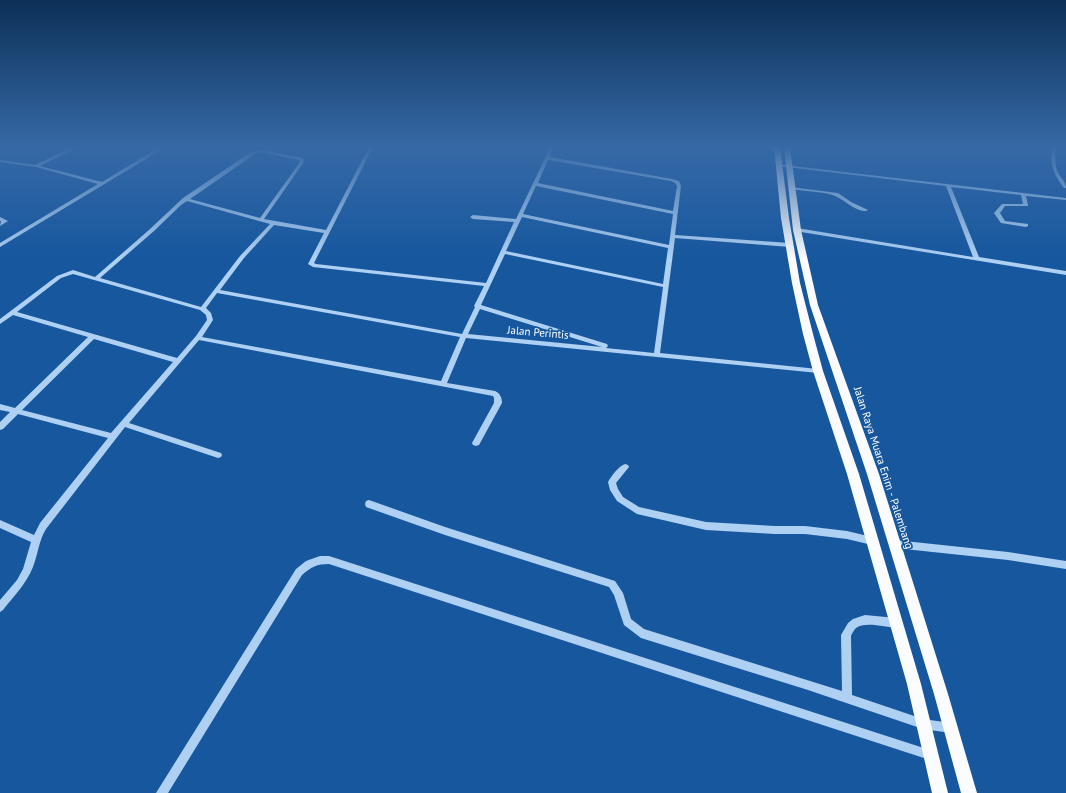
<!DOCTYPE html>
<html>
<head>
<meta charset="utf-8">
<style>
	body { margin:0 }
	canvas { display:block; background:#16579e }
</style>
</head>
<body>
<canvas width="1066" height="793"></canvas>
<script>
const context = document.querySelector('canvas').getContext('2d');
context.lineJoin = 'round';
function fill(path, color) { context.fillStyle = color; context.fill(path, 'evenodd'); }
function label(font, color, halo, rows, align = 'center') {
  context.font = font + ' "PT Sans",sans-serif'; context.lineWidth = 3.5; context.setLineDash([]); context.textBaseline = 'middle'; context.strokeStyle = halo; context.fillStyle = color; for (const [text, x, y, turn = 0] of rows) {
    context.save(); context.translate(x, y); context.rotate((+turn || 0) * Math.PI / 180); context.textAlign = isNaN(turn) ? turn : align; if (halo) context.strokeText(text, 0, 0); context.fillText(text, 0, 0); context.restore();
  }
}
const minor = new Path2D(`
	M72,147h7l-39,19 62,16 58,-35h6l-166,100v-4l98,-59 -62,-17 -36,-5v-2l35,5z
	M369,147h4l-59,116 2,1 170,19 28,-61 -41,-3 -3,-2 3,-2 43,4 29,-61 3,-8 -3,-3h5l2,3 -2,7 122,22 7,2 2,5 -6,49 115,8 3,2 -3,2 -115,-9 -15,115 158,16 3,2 -3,2 -352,-35 -19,45 48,8c5,2 7,7 7,12l-23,42 -3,1 -3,-1 -1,-2 22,-40v-5l-1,-2 -294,-56 -70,83 92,30 1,2 -1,2 -3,1 -93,-31 -79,102c-7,11 -8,25 -13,38 -7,17 -19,29 -30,43l-3,2v-12l17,-20 6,-11 8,-27 -31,-14v-8l34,15 6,-12 68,-85 -90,-24 -15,15 -3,1v-8l10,-10 -10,-2v-6l15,4 73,-71 -75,-22 -13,9v-5l57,-43 16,-6 22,7 55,-48 33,-31 68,-46 10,-2 42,8 1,4 -40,57 62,11zM261,152l38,8 1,2 -40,56 -70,-19 65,-45zM548,160l123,21 4,2 2,3 -4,25 -135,-28zM536,186l137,28 -4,31 -146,-31zM187,201l83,23 -30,32 -39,51 -101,-29 54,-47 27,-26zM522,217l146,31 -5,36 -157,-33zM274,225l50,8 -16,31 5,3 171,19 -10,20 1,1 -13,27 -242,-44 24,-32zM505,254l158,33 -9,66 -48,-5 2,-2 -1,-2 -126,-39zM73,274l127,36 6,5 1,5 -11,16 -19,22 -160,-46 44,-34zM217,293l243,44 -19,44 -239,-44 11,-17 -2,-7 -5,-5zM480,309l122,38 -134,-13zM94,339l79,23 -62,71 -89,-23z
	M758,147h12l9,3 -2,1z
	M1052,147l4,1c-1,8 -1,16 1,23 3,6 9,11 9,17h-2c-10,-13 -15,-24 -12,-41z
	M776,164l290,34v2l-40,-4 2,9v1h-23l-5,7 5,8 23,3v2l-2,1 -25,-4 -7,-10 8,-9h21l-2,-9 -70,-8 28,70 87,14v4l-271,-44 -1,-1 3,-2 176,29 -27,-71 -168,-20 -2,-1z
	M790,187l48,6 13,9 17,8c-8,5 -25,-11 -33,-14 -7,-4 -33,-5 -43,-7l-2,-1z
	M0,217l8,4 -8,5 1,-5h-1z
	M625,464l3,1 1,2 -13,16 2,6 5,8 16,10 67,15 69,4h30l42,5 25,6 3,1 1,3 -1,3 -3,1 -25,-6 -42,-5h-30l-69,-4 -69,-16 -20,-13 -7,-11 -2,-8c4,-7 10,-15 17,-18z
	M369,500l76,27 170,54 8,12 8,26 13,10 198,62 -1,-56 7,-12 5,-4 12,-4 31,3 3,2 2,3 -2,3 -3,2c-9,-1 -32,-7 -40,0 -2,2 -4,5 -5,8l1,59 71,24 28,4 4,1 1,4 -1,4 -4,1 -28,-4 -115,-39 -167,-52 -17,-13 -10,-30 -5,-8 -164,-52 -79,-28 -1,-3 1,-3z
	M895,540l113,12 58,9v8l-58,-9 -113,-12 -3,-1 -1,-3 1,-3z
	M320,556h9l601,194 4,1 1,4 -1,4 -4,1 -601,-196c-12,0 -18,3 -27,11l-134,218h-12l140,-224 10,-8z`);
const major = new Path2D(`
	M774,147h6l9,71 11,65 13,51 10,37 36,103 62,210 27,109h-16l-25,-109 -60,-210 -34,-103 -10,-37 -11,-51 -11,-65z
	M784,147h6l11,83 17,75 61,169 69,220 29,99h-16l-27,-99 -67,-220 -57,-169 -17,-75z`);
const streetNames = [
	["Jalan Perintis",538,333,5],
	["Jalan Raya Muara Enim - Palembang",883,468,72]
];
fill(minor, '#aed0f3');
fill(major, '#fafcff');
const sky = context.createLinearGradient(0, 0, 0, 259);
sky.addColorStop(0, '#0c3057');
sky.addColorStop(0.57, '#3669a6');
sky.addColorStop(1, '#3669a600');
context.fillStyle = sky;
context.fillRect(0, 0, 1066, 259);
label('11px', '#fff', '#16579e', streetNames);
</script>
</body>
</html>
